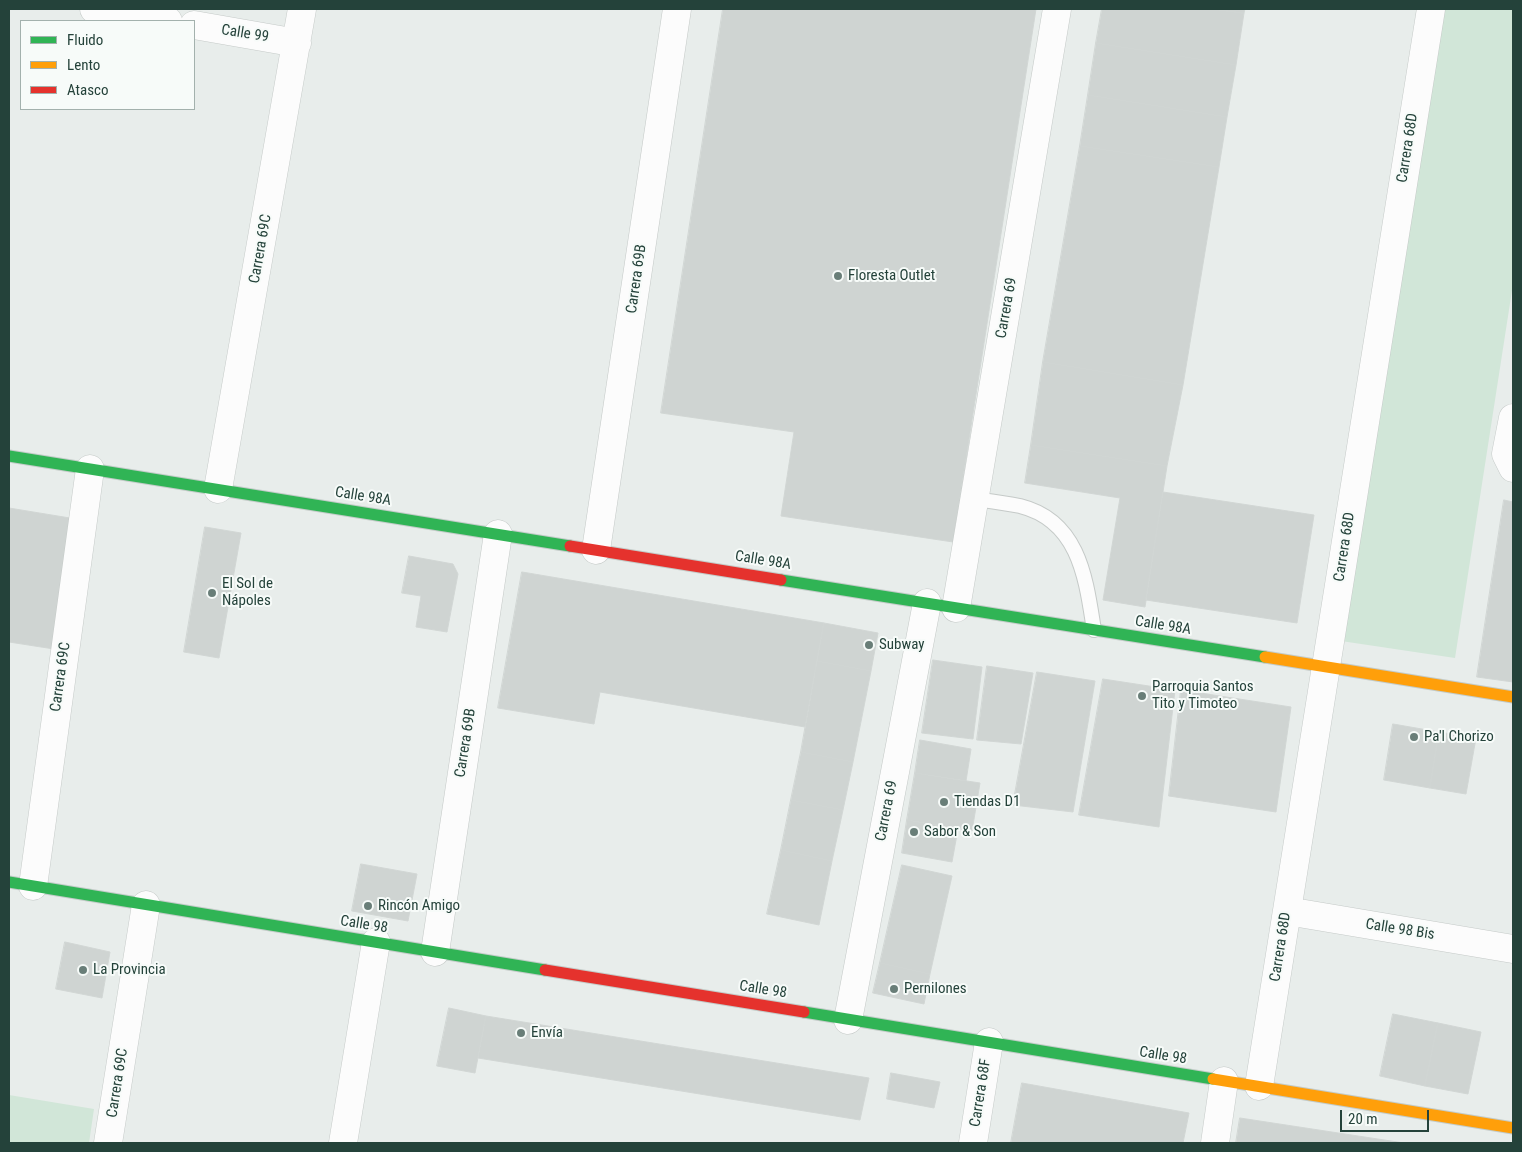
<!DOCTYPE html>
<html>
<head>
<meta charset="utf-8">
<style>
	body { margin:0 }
	#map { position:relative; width:1522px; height:1152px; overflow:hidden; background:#e8edeb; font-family:"Roboto Condensed",sans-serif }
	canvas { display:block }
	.frame { position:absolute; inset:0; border:10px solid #24423a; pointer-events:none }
	.legend { position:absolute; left:20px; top:20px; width:175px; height:90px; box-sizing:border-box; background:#f7fbf9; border:1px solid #a3b1ad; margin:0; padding:6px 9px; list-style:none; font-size:15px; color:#24423a }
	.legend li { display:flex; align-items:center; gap:10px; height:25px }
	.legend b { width:25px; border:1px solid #a3b1ad }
	.scale { position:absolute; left:1340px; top:1110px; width:89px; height:22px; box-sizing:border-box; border:2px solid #24423a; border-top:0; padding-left:6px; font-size:15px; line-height:18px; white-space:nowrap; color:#24423a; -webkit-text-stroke:4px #f7fbf9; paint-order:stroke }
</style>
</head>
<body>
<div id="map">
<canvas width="1522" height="1152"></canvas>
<div class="frame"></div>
<ul class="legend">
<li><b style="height:6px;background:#30b455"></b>Fluido</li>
<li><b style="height:6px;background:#ff9f0a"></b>Lento</li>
<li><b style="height:6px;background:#e5322d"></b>Atasco</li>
</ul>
<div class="scale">20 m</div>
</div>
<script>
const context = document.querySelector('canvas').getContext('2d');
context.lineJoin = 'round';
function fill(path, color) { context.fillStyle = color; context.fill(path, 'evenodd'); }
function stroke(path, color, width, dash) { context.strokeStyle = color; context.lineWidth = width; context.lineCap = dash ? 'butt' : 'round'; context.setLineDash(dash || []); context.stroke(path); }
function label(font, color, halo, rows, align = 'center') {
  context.font = font + ' "Roboto Condensed",sans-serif'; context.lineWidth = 4; context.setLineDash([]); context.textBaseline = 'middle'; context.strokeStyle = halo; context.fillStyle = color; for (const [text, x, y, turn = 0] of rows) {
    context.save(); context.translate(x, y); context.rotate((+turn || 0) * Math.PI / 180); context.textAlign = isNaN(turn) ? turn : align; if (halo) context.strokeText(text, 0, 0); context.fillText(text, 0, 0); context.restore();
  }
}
const green = new Path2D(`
	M1440,9h73v275l-58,374 -114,-17z
	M9,1095l85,14 -5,34h-80z`);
const building = new Path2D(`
	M723,9h313l-83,533 -172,-26 13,-84 -133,-19z
	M1102,9h110l32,4 -8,52 -140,-22z
	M1212,9h33l-1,4z
	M1096,43l140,22 -9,52 -139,-22z
	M1088,95l139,22 -8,50 -139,-21z
	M1080,146l139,21 -36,218 -140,-23z
	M1043,362l140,23 -16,81 -136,-21z
	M1031,445l136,21 -22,141 -42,-7 17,-102 -95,-15z
	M1163,492l151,23 -17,108 -151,-23z
	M1504,500l9,2v180l-36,-5z
	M9,508l67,11 -22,130 -45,-7z
	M205,527l36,6 -22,125 -35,-6z
	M409,556l44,8 5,10 -11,58 -31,-5 5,-31 -19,-3z
	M522,572l302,51 -19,104 -205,-35 -6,32 -96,-16z
	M824,623l54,10 -7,38 -54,-10z
	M933,660l49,7 -9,72 -51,-6z
	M817,661l54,10 -18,91 -52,-10z
	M987,666l46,7 -12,71 -44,-4z
	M1037,672l58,9 -22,131 -60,-7z
	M1103,679l72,11 -16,137 -80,-12z
	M1181,690l110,17 -15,105 -107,-16z
	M1393,724l46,8 -9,56 -46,-8z
	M1439,732l37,6 -10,56 -36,-6z
	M920,740l51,9 -5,32 -51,-8z
	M801,752l52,10 -10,48 -52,-10z
	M915,773l65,10 -8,48 -65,-11z
	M791,800l52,10 -11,51 -51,-11z
	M907,820l51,9 -6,33 -50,-9z
	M781,850l51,11 -13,64 -52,-11z
	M361,864l56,10 -9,47 -56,-10z
	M902,865l50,11 -22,98 -50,-11z
	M65,942l45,10 -8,46 -46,-9z
	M880,963l50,11 -6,30 -51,-11z
	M449,1008l37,8 -11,57 -38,-7z
	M1393,1014l45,9 -13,63 -45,-10z
	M486,1016l383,62 -9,42 -382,-62z
	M1438,1023l43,9 -13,62 -43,-8z
	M891,1073l49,9 -6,26 -47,-9z
	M1022,1083l167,30 -6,30h-172z
	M1240,1118l164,25h-168z`);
const lane = new Path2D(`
	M974,499c15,2 31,4 46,7 60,15 66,74 74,124`);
const street = new Path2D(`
	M94,9l74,12
	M194,25l103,18
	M1513,418l-7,36 7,14
	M218,489l84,-480
	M596,550l81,-541
	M956,608l101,-599
	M33,886l57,-417
	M1287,911l226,38
	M435,952l63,-418
	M848,1020l79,-417
	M1259,1086l172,-1077
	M108,1143l38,-238
	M343,1143l33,-201
	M973,1143l16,-101
	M1215,1143l9,-62`);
const fast = new Path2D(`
	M9,456l561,90
	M781,580l484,77
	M9,882l536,88
	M804,1012l409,67`);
const slow = new Path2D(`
	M1265,657l248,40
	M1213,1079l300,49`);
const jam = new Path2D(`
	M570,546l211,34
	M545,970l259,42`);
const markers = [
	[838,276,5,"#697e78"],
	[212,593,5,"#697e78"],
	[869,645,5,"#697e78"],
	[1142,696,5,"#697e78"],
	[1414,737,5,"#697e78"],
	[944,802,5,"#697e78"],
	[914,832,5,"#697e78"],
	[368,906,5,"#697e78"],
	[83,970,5,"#697e78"],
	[894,989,5,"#697e78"],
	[521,1033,5,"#697e78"]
];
const streetNames = [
	["Calle 99",245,34,9],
	["Carrera 68D",1408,148,-81],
	["Carrera 69C",261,249,-80],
	["Carrera 69B",637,279,-82],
	["Carrera 69",1007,308,-80],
	["Calle 98A",363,497,9],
	["Carrera 68D",1345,547,-81],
	["Calle 98A",763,561,9],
	["Calle 98A",1163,626,9],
	["Carrera 69C",61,677,-82],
	["Carrera 69B",466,743,-81],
	["Carrera 69",887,811,-79],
	["Calle 98",364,925,9],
	["Calle 98 Bis",1400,930,9],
	["Carrera 68D",1281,947,-81],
	["Calle 98",763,990,9],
	["Calle 98",1163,1056,9],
	["Carrera 69C",118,1083,-81],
	["Carrera 68F",981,1093,-81]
];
const poiNames = [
	["Floresta Outlet",848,276],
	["El Sol de",222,584],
	["Nápoles",222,601],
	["Subway",879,645],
	["Parroquia Santos",1152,687],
	["Tito y Timoteo",1152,704],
	["Pa'l Chorizo",1424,737],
	["Tiendas D1",954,802],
	["Sabor & Son",924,832],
	["Rincón Amigo",378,906],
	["La Provincia",93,970],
	["Pernilones",904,989],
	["Envía",531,1033]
];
fill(green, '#d1e6d8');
fill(building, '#cfd4d2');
stroke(building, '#d1d6d4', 1);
stroke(lane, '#c5cac8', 16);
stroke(street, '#c5cac8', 29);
stroke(fast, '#c3cbc8', 13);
stroke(slow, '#c3cbc8', 13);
stroke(jam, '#c3cbc8', 13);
stroke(lane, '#fcfcfc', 14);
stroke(street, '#fcfcfc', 28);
stroke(fast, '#30b455', 11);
stroke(slow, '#ff9f0a', 11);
stroke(jam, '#e5322d', 11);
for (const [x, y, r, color] of markers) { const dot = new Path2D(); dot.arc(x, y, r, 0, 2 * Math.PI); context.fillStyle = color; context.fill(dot); stroke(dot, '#f7fbf9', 2); }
label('15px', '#24423a', '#f7fbf9', streetNames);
label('15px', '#24423a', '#f7fbf9', poiNames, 'left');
</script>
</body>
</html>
